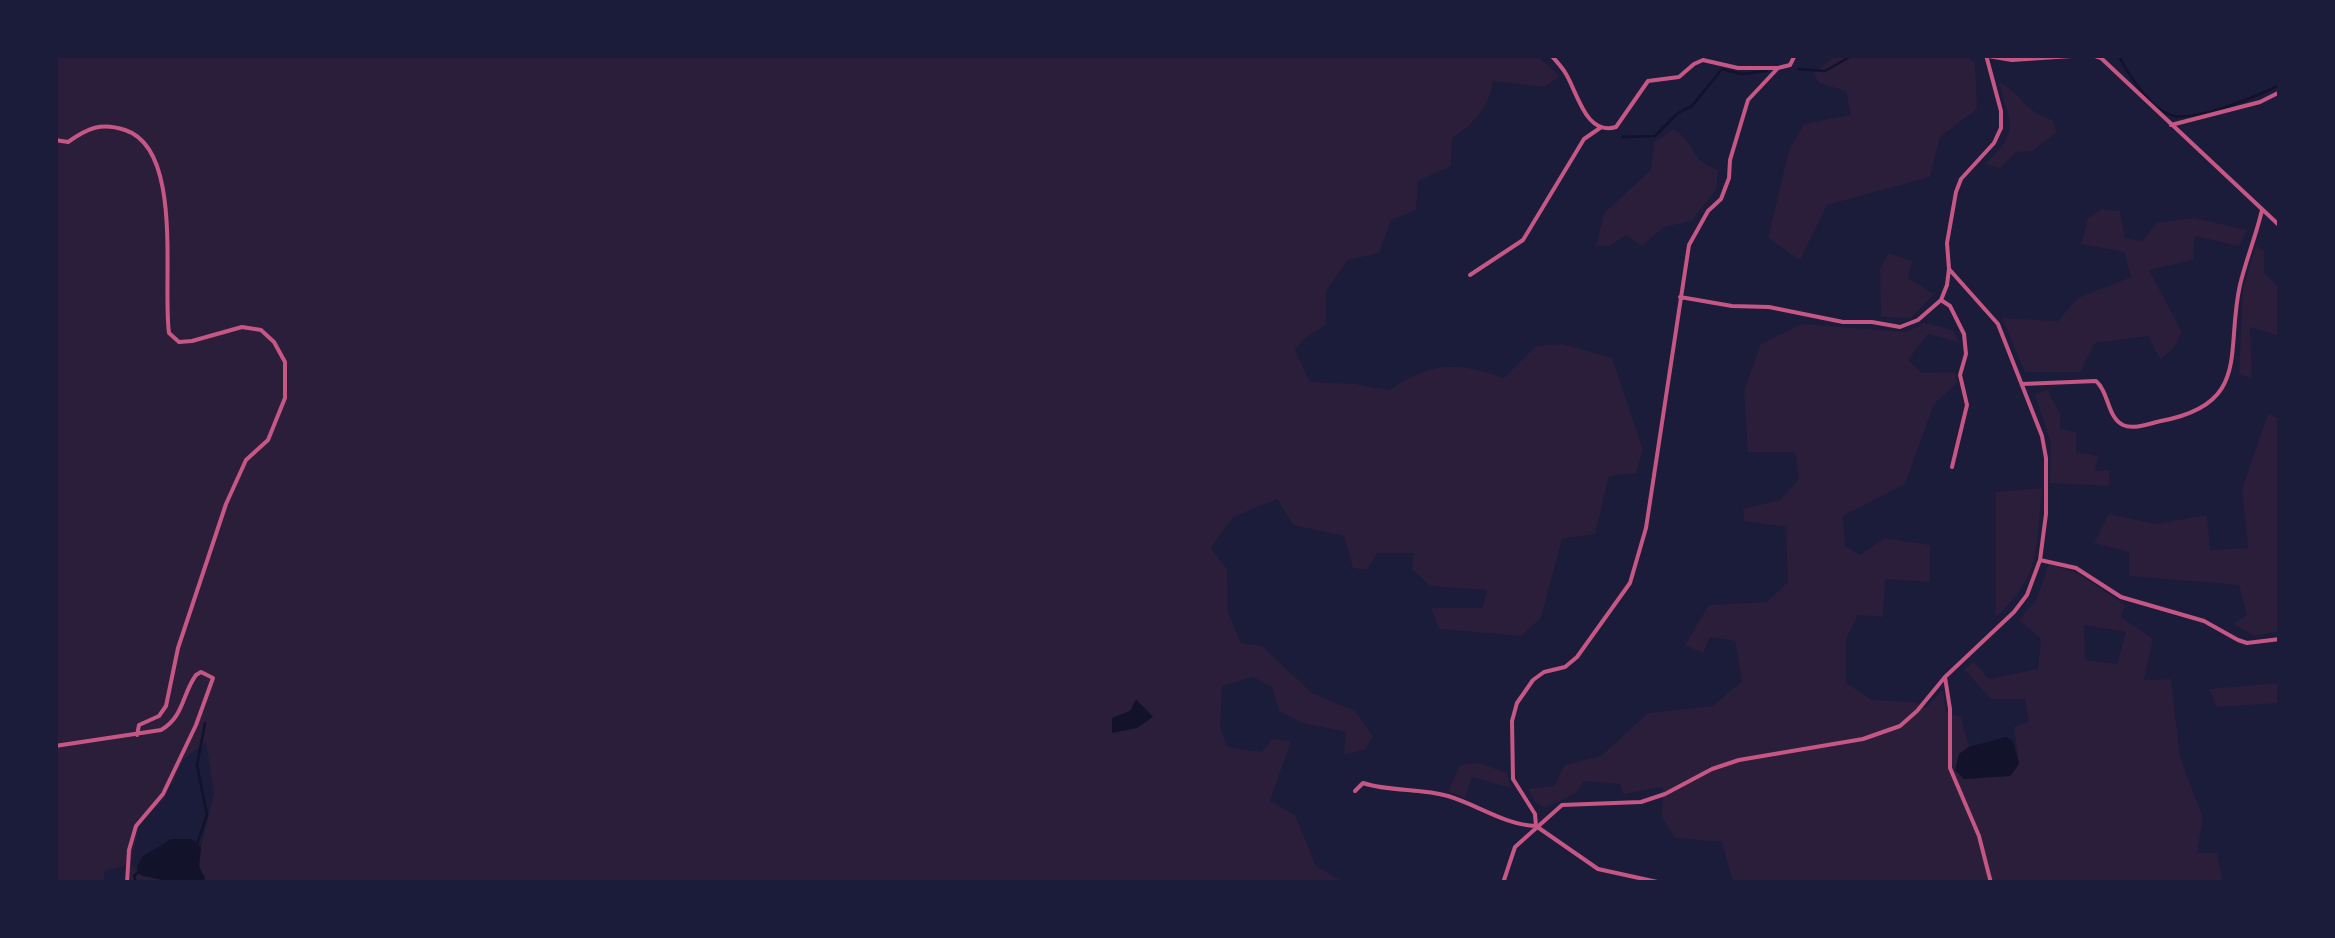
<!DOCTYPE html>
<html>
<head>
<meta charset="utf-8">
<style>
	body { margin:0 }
	#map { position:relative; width:2335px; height:938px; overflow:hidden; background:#1b1b3a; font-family:"DejaVu Sans",sans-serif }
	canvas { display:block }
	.frame { position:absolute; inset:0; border:58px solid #1b1b3a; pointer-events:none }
</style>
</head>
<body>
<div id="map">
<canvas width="2335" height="938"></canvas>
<div class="frame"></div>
</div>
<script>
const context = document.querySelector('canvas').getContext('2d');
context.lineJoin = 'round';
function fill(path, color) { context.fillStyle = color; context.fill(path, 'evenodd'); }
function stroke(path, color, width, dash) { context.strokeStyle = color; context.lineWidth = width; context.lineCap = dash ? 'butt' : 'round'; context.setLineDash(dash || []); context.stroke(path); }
const green = new Path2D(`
	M55,55h1481l24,21 -16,11 -51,-6c-3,26 -20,44 -41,57l-1,28 -33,15 -2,29 -25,10 -12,33 -31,7 -22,31v34l-21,13 -10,12 15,32 45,2 34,6c43,-28 67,-29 115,-12l32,-32 27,-2 49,14 31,92 -7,23 -27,3 -14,58 -33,5 -21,79 -20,18 -82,-7 -8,-21h51l5,-18 -57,-4 -18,-17 2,-16h-37l-10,17 -14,-2 -9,-32 -51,-11 -16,-26 -44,18 -22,31 16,21 1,43 13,31 21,3 50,47 43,18 18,25 -8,14 -21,4 2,-22 -44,-9 -23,-12 -7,-24 -19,-10 -31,9 -2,42 8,19 34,5 10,-13 19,2 -21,60 25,14 21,51 29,17h-1142l-4,-17 2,-19 13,-54 -8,-51 -22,17 -20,40 -25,27 -8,37 9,12 36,8h-46v-19l-25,7 -2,12h-48z
	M1837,55h129l9,8 2,46 -37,28 -10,40 -103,28 -27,55 -32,-22 21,-88 15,-26 47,-9 -5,-24 -27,-8 -5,-10z
	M1999,82c25,13 24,29 53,38l5,12 -25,19 -16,1 -16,16 -15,-4c36,-32 25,-40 14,-82z
	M1673,129c23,13 16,31 45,41l-2,20 -25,31 -27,6 -22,19 -16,-11 -16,11h-14l8,-33 47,-43 3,-27z
	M2102,209l18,2 5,27 17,3 15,-18 37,-5 53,12 -8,16 -44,-10 -2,24 -44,10 33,62 -8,16 -14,11 -12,-23 -53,7 -15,29h-55l-23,-54 56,3 20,-23 53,-21 -7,-25 -43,-8 7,-26z
	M2256,246l8,5v22l16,16v47l-30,-9 2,52 -13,-5 4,-86z
	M1889,253l23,8 -4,17 26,16 -23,24 -30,-1 -1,-48z
	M1924,323l29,7 6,12 -31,-8 -20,26 14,13 33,-1 2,11 -23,21 -29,80 -62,32 2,30 15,9 24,-17 46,7v37l-45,-3 -2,38 -25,-2 -12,24v44l26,17 42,2 12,6 17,-18 3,22 15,5 8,30 -10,7 60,10 -5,-37 15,-5 -4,-23h-34l-27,-30 10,-7 15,17 49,-10 3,-30 -22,-19 17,-20 13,-36 30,10 46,31 -4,12 32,22 -9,41 27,-1 9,78 23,61 -6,35h20l6,30h-490l-11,-41 -47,-4 -13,-20 1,-31 -40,7 -3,-10 -36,-3 -8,12 -31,15 -9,-5 -8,-14 26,-3 11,-21 36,-9 47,-43 65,-7 29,-25 -7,-40 -25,-4 -7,16 -18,-8 24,-40 58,-3 21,-20 -2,-55 -42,-6 -1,-12 37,-9 19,-21 -4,-27h-47l-4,-61 17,-47 41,-20 105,8zM2084,625l42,7 -9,32 -32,-4z
	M2047,389l13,25v15l16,3v20l22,4 -3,15 14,-1v16l-59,-3 1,-40 -16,-48z
	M2268,414l12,5v212l-25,5 -22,-12 14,-9 -8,-30 -110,-9v-24l-35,-9 15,-29 47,10 51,-9 3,35 38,-2 -6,-59z
	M2042,488c-7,61 1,85 -46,129v-125z
	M2278,671h2v32l-63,4 -8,-18 70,-6z
	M1479,763l28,10 4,15 -39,-11 -7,21 -17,-7 12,-26z`);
const water = new Path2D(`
	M1136,699l17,18 -16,11 -25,5v-15l18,-7z
	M2006,737l7,4 6,23 -9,12 -46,3 -9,-9 4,-16 10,-7z
	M172,839h19l10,8 -2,19 6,12 -2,5h-27l-36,-8 -3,-8 6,-11z`);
const stream = new Path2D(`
	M2118,55c11,20 29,49 50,59 22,11 91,-19 112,-29
	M1798,69l27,2 28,-16
	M1623,137l32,-1 23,-23 14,-7 30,-37 19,5 26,-3
	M197,844l10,-29 -10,-50 8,-42
	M136,883l-2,-7 5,-5`);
const minor = new Path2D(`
	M1551,55c5,6 11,12 15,19 12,20 20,62 50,53l32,-46 31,-4 15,-13 9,-4 35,8h40
	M2092,55l9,3 179,168
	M1988,56l24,4 75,-5
	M2171,125l89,-23 20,-10
	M55,140l13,2c20,-14 33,-20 57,-12 59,19 37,153 44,203l10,9 13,-1 50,-14 19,3 13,12 11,20v36l-17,42 -22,20 -20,44 -48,144 -12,58 -7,10 -20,9 -2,10
	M1470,275l53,-35 61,-101 16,-11
	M1680,297l52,9 37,1 74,15h29l28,5 18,-7 23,-20 6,-15 2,-16 -2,-26 9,-51 5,-13 33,-36 7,-15v-17l-15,-56
	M1941,300l9,6 14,28 2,20 -6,21 7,30 -15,62
	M2022,384l74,-3c13,11 11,36 27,44 11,5 28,-2 38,-4 91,-17 64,-70 79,-136 6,-25 16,-49 22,-75
	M2040,560l36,8 45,29 83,24 34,19 9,3 33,-4
	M1945,677l5,32v59l29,68 12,47
	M55,746l106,-16c23,-13 21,-36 35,-55l5,-3 12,6 -17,47 -33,69 -27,32 -7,24 -2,33
	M1355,791l8,-8c28,9 57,5 85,13 30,9 57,29 88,30
	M1503,883l12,-36 47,-42 79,-3 24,-8 47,-25 27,-9 124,-21 37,-13 17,-15 28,-34 69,-65 13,-17 13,-35 6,-46v-56l-4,-22 -44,-112 -49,-55
	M1662,883l-64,-14 -62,-43 -1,-12 -22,-35 -1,-58 5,-18 16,-23 11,-8 21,-5 12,-10 53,-74 16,-55 43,-283 19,-34 13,-12 8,-21 1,-18 18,-60 30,-32 12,-3 5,-10`);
fill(green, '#2a1e3b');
fill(water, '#12122b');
stroke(stream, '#12122b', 2.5);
stroke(minor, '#c65784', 4);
</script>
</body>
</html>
